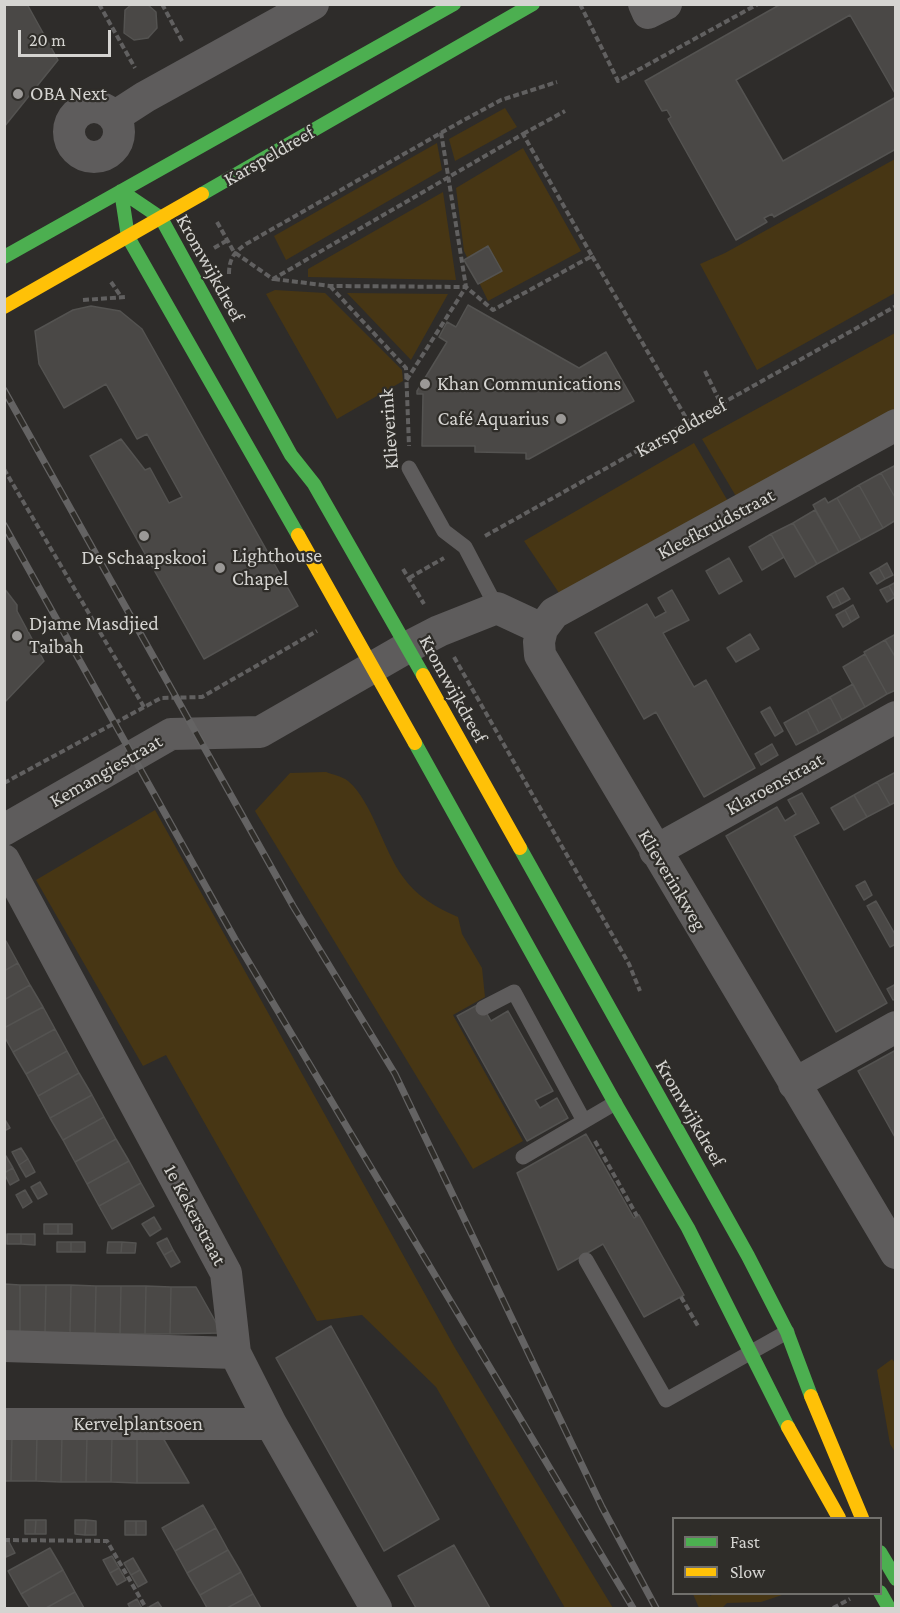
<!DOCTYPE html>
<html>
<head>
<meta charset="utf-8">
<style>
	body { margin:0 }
	#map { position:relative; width:900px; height:1613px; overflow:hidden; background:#2e2c2a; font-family:"Crimson Pro",serif }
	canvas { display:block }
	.frame { position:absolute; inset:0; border:6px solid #d5d4d1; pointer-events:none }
	.legend { position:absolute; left:672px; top:1517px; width:210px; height:78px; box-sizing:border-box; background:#2f2d29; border:2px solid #71706c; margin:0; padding:8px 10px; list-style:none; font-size:18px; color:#d5d4d1 }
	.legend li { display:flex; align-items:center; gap:12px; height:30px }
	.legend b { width:30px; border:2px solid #71706c }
	.scale { position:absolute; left:18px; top:30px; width:93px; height:27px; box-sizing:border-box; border:3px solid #d5d4d1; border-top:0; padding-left:8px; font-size:18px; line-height:21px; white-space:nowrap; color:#d5d4d1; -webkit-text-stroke:4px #2f2d29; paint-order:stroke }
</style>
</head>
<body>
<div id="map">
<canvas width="900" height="1613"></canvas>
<div class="frame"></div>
<ul class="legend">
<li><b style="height:8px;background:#4caf50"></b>Fast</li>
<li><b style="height:8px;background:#ffc107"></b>Slow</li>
</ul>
<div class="scale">20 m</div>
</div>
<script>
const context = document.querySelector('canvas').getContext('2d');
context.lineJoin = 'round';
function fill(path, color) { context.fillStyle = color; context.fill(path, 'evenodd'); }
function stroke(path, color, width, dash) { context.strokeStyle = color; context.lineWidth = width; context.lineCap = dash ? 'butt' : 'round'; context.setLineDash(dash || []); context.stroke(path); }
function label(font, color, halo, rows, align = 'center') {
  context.font = font + ' "Crimson Pro",serif'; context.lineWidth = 4.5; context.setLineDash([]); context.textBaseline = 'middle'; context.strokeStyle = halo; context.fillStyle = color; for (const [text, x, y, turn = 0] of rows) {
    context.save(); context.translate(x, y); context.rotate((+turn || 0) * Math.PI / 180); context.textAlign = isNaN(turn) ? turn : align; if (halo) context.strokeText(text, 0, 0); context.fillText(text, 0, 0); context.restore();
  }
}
const green = new Path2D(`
	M505,108l12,19 -62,34 -6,-22z
	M437,143l5,27 -156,90 -12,-24z
	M523,148l58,103 -93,50 -24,-50 -8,-63z
	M895,159v134l-138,77 -57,-106 25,-11z
	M443,192l13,88 -148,-3v-8z
	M275,290l50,3 77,77 1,11 -66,38 -71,-125z
	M347,293l101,1 -37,66z
	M895,333v76l-158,89 -35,-59z
	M694,443l35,60 -170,90 -35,-52z
	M326,772c7,3 16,4 22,9 24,20 35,69 55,96 13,19 34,31 55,40l4,17 20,34 3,29 -32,18 70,126 -50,28 -218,-358 35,-38z
	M155,810l300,538 158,260h-48l-129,-221 -74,-72 -45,6 -151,-266 -23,11 -107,-186z
	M892,1359l4,5 -1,88 -5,-8 -13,-74z
	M693,1594h16l1,2 3,-2h72l-24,8 -34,1 -5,5h-23z`);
const building = new Path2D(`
	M4,4h23l31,56 -54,67z
	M147,4l9,8 1,16 -9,10 -14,2 -10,-7 1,-23 7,-6z
	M781,4h115v91l-46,-80 -114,65 47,81 113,-64v52l-122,68 -2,-3 -8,4 3,4 -31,18 -68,-121 3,-2 -4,-7 -5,1 -17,-30z
	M488,246l14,25 -24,13 -14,-24z
	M468,305l111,63 27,-16 28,49 -105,58h-3v-6l-51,-1v-6h-53l1,-52h-6v-3l30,-49 -8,-5 8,-15 9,5z
	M91,306l29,5 22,18 156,277 -94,53 -114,-203 31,-17 24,31 5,-2 19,35 13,-6 -35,-63 -10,5 -31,-55 -42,24 -25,-44 -4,-33 38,-21z
	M896,465v34l-15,-26z
	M881,473l15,26v21l-13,8 -24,-43z
	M859,485l24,43 -22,12 -24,-42z
	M825,498l3,5 9,-5 24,42 -22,12 -26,-47z
	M815,510l24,42 -22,12 -24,-41z
	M793,523l24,41 -22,13 -24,-43z
	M771,534l13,23 -22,13 -13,-23z
	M729,558l13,23 -23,13 -13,-23z
	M887,563l6,12 -8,4 -6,-11z
	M879,568l6,11 -8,5 -7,-11z
	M896,582v15h-1l-6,-11z
	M889,586l6,11 -8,5 -7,-12z
	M4,588l13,17v6l27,50 -40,42z
	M843,588l7,11 -9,5 -6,-12z
	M672,590l17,30 -26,13 31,54 12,-7 49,88 -51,29 -48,-85 -12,7 -49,-86 52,-29 8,14 11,-6 -8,-14z
	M835,592l6,12 -8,4 -6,-11z
	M853,605l6,12 -8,5 -6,-12z
	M845,610l6,12 -8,5 -7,-12z
	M750,634l9,15 -23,13 -9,-14z
	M896,634v24l-11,-18z
	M885,640l11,18v32l-9,4 -23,-42z
	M865,654l22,40 -22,13 -22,-40z
	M853,684l12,23 -23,13 -12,-23z
	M830,697l12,23 -23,13 -12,-23z
	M770,707l13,24 -8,5 -14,-24z
	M807,710l12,23 -23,12 -12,-22z
	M772,744l6,11 -17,10 -6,-11z
	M896,772v30l-6,3 -13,-23z
	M877,782l13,23 -23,12 -13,-22z
	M802,793l17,30 -25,13 93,167 -51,29 -110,-196 51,-29 8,14 11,-7 -8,-14z
	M854,795l13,22 -23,13 -13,-22z
	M865,881l7,14 -8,5 -8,-14z
	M876,901l20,35v8l-6,3 -23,-41z
	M6,941l12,22 -14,8v-29z
	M18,963l12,22 -26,15v-29z
	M896,984v15l-3,1 -6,-11z
	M30,985l13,22 -39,21v-28z
	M481,1003l10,18 17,-10 45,80 -18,9 5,8 17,-10 11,20 -41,23 -70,-125z
	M43,1007l12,22 -42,23 -9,-16v-8z
	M55,1029l12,22 -41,23 -13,-22z
	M896,1050v89l-38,-68z
	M67,1051l12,22 -41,23 -12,-22z
	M79,1073l13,22 -42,23 -12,-22z
	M92,1095l12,22 -41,23 -13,-22z
	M104,1117l12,22 -41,23 -12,-22z
	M4,1118l6,10 -6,3z
	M586,1134l48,84 5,-3 45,80 -40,22 -41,-73 -45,26 -41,-97z
	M116,1139l13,22 -42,23 -12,-22z
	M21,1148l7,11 -9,6 -7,-13z
	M6,1156l7,12 -9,5v-16z
	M28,1159l7,13 -9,5 -7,-12z
	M129,1161l12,22 -42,23 -12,-22z
	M13,1168l6,12 -9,5 -6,-12z
	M40,1182l7,12 -9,5 -7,-12z
	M141,1183l13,23 -42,23 -13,-23z
	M25,1190l7,12 -9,6 -7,-13z
	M154,1217l7,12 -11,7 -8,-12z
	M44,1224h14v10h-14z
	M58,1224h14v10h-14z
	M7,1234h14v10h-14z
	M21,1234h14v11l-14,-1z
	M167,1238l6,12 -9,5 -7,-12z
	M57,1242h14v10h-14z
	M71,1242h14v10h-14z
	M108,1242h14l-1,11h-14z
	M122,1242l14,1 -1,10h-14z
	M173,1250l7,12 -9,5 -7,-12z
	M4,1284l16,1v47h-16z
	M20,1285h26l-1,48 -25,-1z
	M46,1285h25l-1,48h-25z
	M71,1285l25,1 -1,47h-25z
	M96,1286h25l-1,48 -25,-1z
	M121,1286h25l-1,48h-25z
	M146,1286l25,1 -1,47h-25z
	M171,1287h25l26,46 -52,1z
	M331,1326l108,193 -55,32 -108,-193z
	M4,1434h8l-1,47h-7z
	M12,1434h25l-1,47h-25z
	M37,1434h25l-1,48 -25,-1z
	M62,1434l25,1 -1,47h-25z
	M87,1435h25l-1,47h-25z
	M112,1435h25v48l-26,-1z
	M137,1435l26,3 26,45h-52z
	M203,1505l13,23 -41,23 -13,-23z
	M25,1520h11l-1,14h-10z
	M36,1520h10v14h-11z
	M75,1520h11l-1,15 -10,-1z
	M86,1520l10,1v14h-11z
	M125,1521h11v14h-11z
	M136,1521h10v14h-10z
	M216,1528l12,22 -41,23 -12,-22z
	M8,1540l7,13 -9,4 -2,-15z
	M454,1545l36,63h-74l-18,-32z
	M50,1548l13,22 -42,24 -13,-23z
	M228,1550l13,22 -41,23 -13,-22z
	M112,1556l7,12 -9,5 -7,-13z
	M133,1558l7,12 -9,5 -7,-12z
	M119,1568l7,12 -9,5 -7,-12z
	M63,1570l12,22 -29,16h-16l-9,-14z
	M140,1570l7,12 -9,5 -7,-12z
	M241,1572l12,22 -26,14h-20l-7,-13z
	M75,1592l9,16h-38z
	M253,1594l8,14h-34z
	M137,1599l5,9h-12l-2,-4z
	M158,1602l4,6h-12l-1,-1z`);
const path = new Path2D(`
	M99,4l36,64
	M162,4l20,37
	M580,4l38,77 140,-77
	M523,134l42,-23
	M217,222l17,30 39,27 250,-145 69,122 -99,54 -27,-23 -25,-155
	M214,248l14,-8
	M592,256l97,167
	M229,274c0,-15 5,-22 17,-30l216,-123 39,-21 56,-18
	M274,279l56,7 136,1 -60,94
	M111,282l11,16
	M330,286l76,82 3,78
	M83,300l43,-3
	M705,371l17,35
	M4,469l140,238
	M485,536l411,-230
	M403,569l21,35
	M409,578l35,-20
	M454,657l175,307 11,27
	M4,783l157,-85 41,-1 115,-66
	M595,1141l42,75
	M681,1297l17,29
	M4,1540l103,1 39,67
	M833,1608l17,-9`);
const lane = new Path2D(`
	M409,468l35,63 21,16 32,61
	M483,1008l31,-16 70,129
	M523,1157l92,-54
	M586,1260l80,140 121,-68`);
const street = new Path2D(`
	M644,4l4,9 18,-9
	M69 132a25 25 0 1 1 50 0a25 25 0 1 1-50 0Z
	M114,117l31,-20 168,-93
	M542,629l12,-16 342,-188
	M4,830l167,-96 89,-2 148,-85 31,-16 58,-23 45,21 -3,13 1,13 356,598
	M655,851l241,-134
	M4,860l222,413 9,80 36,71 105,184
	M794,1084l102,-57
	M4,1346l231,7
	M4,1424h267`);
const fast = new Path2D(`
	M121,191l40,27 130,237 23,29 109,191
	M121,191l7,46 170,298
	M202,194l331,-190
	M4,257l450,-253
	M415,743l200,360 73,125 100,199
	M520,848l228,408 39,76 24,64
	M880,1592l9,16`);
const slow = new Path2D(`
	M4,307l198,-113
	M298,535l117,208
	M423,675l97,173
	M811,1396l51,122
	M788,1427l51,91`);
const rail = new Path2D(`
	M4,390l289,516 102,168 207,433 54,101
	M4,525l231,414 398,669`);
const fastBridge = new Path2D(`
	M880,1552l16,27`);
const markers = [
	[18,94,6,"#9b9997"],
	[425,384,6,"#9b9997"],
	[561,419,6,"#9b9997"],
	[144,536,6,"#9b9997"],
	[220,568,6,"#9b9997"],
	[17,636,6,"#9b9997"]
];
const poiNames = [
	["OBA Next",30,94],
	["Khan Communications",437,384],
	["Café Aquarius",549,419,"right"],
	["Lighthouse",232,556],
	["Chapel",232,579],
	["De Schaapskooi",144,558,"center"],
	["Djame Masdjied",29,624],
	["Taibah",29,647]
];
const streetNames = [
	["Karspeldreef",269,156,-30],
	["Kromwijkdreef",210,268,61],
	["Karspeldreef",681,428,-29],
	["Klieverink",389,429,-94],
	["Kleefkruidstraat",716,524,-28],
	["Kromwijkdreef",453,689,61],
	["Kemangiestraat",106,771,-30],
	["Klaroenstraat",775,784,-29],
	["Klieverinkweg",672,880,59],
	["Kromwijkdreef",690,1113,60],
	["1e Kekerstraat",195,1215,62],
	["Kervelplantsoen",138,1424]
];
fill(green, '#473614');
fill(building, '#4a4846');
stroke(building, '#545351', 1.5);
stroke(path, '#616060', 4, [6, 3]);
stroke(lane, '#5e5c5c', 15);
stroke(street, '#5e5c5c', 32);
stroke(fast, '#4caf50', 14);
stroke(slow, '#ffc107', 14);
stroke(rail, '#646363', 7);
stroke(rail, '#2f2d29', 4.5, [14]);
stroke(fastBridge, '#4caf50', 14);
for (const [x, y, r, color] of markers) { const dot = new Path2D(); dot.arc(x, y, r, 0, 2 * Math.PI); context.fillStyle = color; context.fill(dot); stroke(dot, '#2f2d29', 2); }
label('20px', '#d5d4d1', '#2f2d29', poiNames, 'left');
label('20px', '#d5d4d1', '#2f2d29', streetNames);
</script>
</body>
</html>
